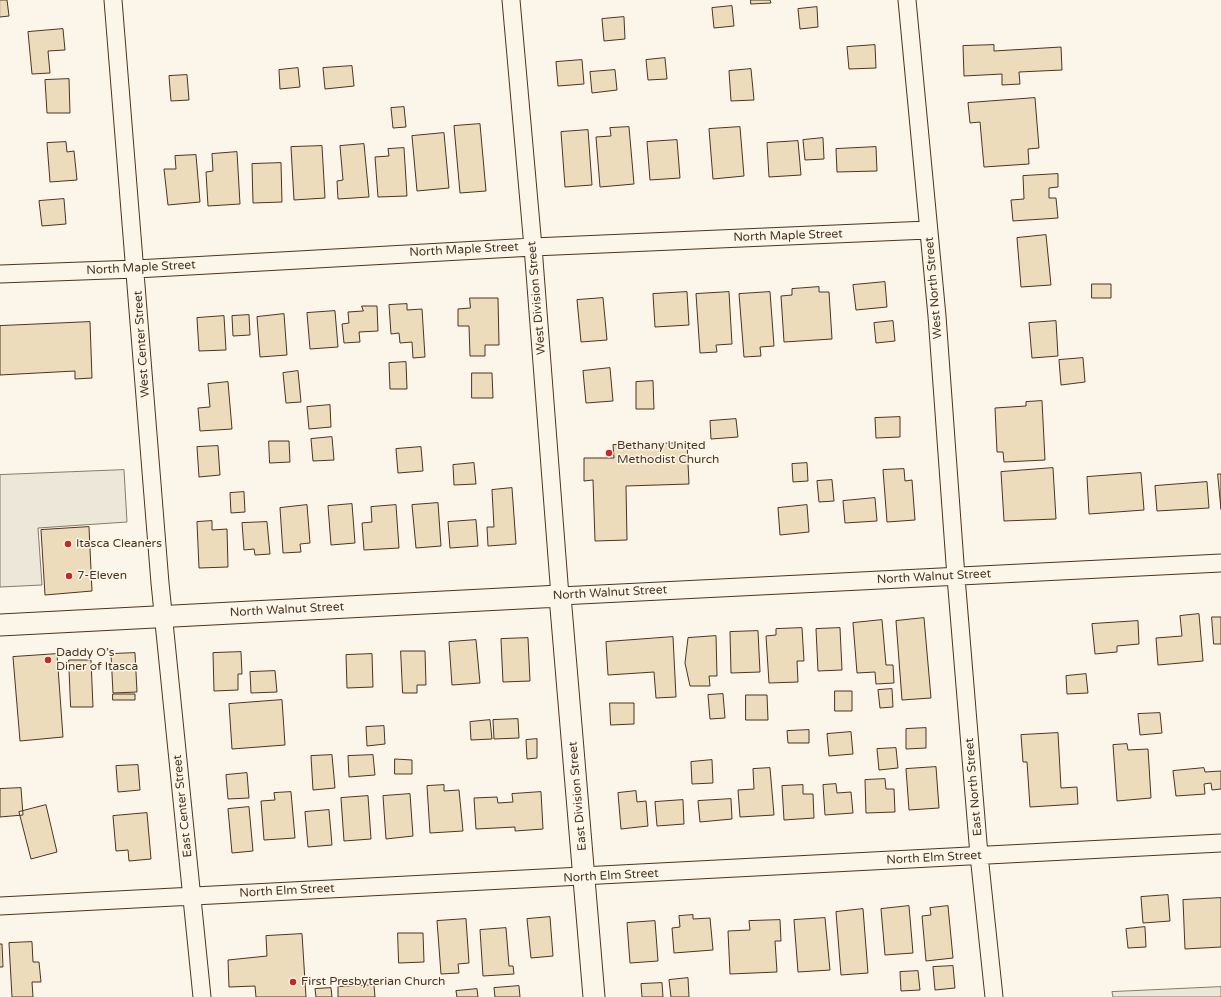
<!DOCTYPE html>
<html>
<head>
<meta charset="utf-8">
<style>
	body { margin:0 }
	canvas { display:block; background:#fbf6e9 }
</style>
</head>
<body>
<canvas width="1221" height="997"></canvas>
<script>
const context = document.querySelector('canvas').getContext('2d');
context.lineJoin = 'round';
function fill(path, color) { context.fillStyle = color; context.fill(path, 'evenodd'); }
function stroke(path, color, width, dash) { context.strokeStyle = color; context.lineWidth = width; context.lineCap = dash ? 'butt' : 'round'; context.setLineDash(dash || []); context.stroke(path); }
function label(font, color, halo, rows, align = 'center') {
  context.font = font + ' "Varela Round",sans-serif'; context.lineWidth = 3; context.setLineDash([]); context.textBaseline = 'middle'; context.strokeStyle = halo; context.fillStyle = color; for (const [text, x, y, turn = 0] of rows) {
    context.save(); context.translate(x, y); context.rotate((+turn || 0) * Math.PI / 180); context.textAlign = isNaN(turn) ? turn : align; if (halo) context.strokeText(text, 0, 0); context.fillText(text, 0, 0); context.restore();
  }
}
const parking = new Path2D(`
	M124,470l3,52 -89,6 4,57 -42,2v-112z
	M1221,987v10h-108l-1,-5z`);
const building = new Path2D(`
	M0,0h7l2,16 -9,1z
	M751,0h19l1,3 -20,1z
	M732,6l2,20 -20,2 -2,-20z
	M817,7l1,20 -18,2 -2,-20z
	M624,17l1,22 -21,2 -2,-22z
	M63,29l2,21 -17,1 2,22 -18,1 -4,-42z
	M875,45l1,23 -27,1 -2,-22z
	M994,45v6l67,-4 1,23 -43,2 1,12 -18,1v-11l-38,2 -1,-30z
	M665,58l2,21 -19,1 -2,-20z
	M582,60l2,24 -26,2 -2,-24z
	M352,66l2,20 -29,3 -2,-21z
	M298,68l2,19 -20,2 -1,-19z
	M751,69l3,31 -23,1 -2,-30z
	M615,70l2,20 -25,3 -2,-21z
	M187,75l2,25 -18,1 -2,-25z
	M69,79l1,34h-23l-2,-33z
	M1035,98l4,50 -11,1 1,15 -45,3 -4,-45 -10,1 -2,-20z
	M404,107l2,20 -13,1 -2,-20z
	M480,124l6,67 -26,2 -6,-67z
	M629,127l5,57 -34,3 -4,-50 15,-1 -1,-8z
	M740,127l4,49 -31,3 -4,-50z
	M588,130l4,55 -27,2 -4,-55z
	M444,133l5,55 -32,3 -5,-55z
	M823,138l1,21 -19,1 -2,-20z
	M677,140l3,38 -30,2 -3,-38z
	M798,141l3,34 -32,2 -2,-34z
	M66,142l1,10 7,-1 3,29 -27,2 -3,-39z
	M364,144l5,53 -31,2 -1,-18 6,-1 -3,-34z
	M322,146l3,52 -31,2 -3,-53z
	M876,147l1,24 -40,1 -1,-23z
	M404,148l3,48 -29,1 -3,-40 14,-1 -1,-7z
	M237,152l3,52 -32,2 -2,-34 7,-1 -1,-17z
	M196,155l4,47 -32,3 -4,-36h12l-1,-13z
	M281,163l1,39 -29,1 -1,-39z
	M1058,174v13l-9,1v10h7l2,20 -45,3 -2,-21 13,-1 -1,-23z
	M64,199l2,25 -24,2 -3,-25z
	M1046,235l5,50 -30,2 -4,-49z
	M885,282l2,25 -31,3 -3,-25z
	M1092,284h19v14h-19z
	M819,287v5h10l3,47 -48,3 -3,-46 11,-1v-6z
	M687,292l2,33 -34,2 -2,-33z
	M729,292l3,52 -16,1 1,7 -17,1 -4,-59z
	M770,292l4,54 -14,1 1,9 -17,1 -5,-63z
	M470,298h28l1,47h-14v11h-15l-1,-30h-11v-17l12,-1z
	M603,298l4,42 -26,2 -4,-42z
	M407,304v6l15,-1 3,48 -12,1 -1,-16 -12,1 -1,-10 -8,1 -2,-29z
	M362,306h15l1,25 -19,1 1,10 -16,1 -2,-19 7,-1 -1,-11 15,-1z
	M335,311l3,36 -28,2 -3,-36z
	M284,314l3,41 -27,2 -3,-40z
	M249,315l1,20 -17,1 -1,-20z
	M224,316l2,34 -27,1 -2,-33z
	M893,321l2,20 -19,2 -2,-20z
	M1056,321l2,35 -26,2 -3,-35z
	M90,322l2,56 -17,1v-8l-75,4v-49z
	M1083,358l2,24 -24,3 -2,-25z
	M406,362l1,27h-17l-1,-26z
	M610,368l3,33 -27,2 -3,-32z
	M298,371l3,31 -15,1 -3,-30z
	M472,373h20l1,25h-21z
	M653,381l1,28h-18v-27z
	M228,382l4,47 -32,2 -2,-23 12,-1 -2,-23z
	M1042,401l3,59 -41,2 -1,-10h-6l-2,-44 31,-2v-4z
	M330,405l1,22 -22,2 -2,-22z
	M900,417v20l-24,1 -1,-20z
	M736,419l2,18 -27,2 -1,-18z
	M332,437l2,23 -21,1 -2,-22z
	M269,441h20l1,21 -20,1z
	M687,443l2,41 -63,2 1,54 -32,1 -2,-61 -9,1v-23h30l-1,-13z
	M218,446l2,29 -21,2 -2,-30z
	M421,447l2,24 -25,2 -2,-24z
	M474,463l2,21 -22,1 -1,-20z
	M807,463l1,18 -15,1 -1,-18z
	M1053,468l3,51 -52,2 -3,-49z
	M904,469l1,12 7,-1 3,40 -28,2 -4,-52z
	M1141,473l3,37 -55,4 -2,-37z
	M1218,474h3v35z
	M832,480l2,21 -15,1 -2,-21z
	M1207,482l2,26 -52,3 -2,-25z
	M512,488l4,56 -28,2 -1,-19h7l-2,-37z
	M244,492l1,20 -14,1 -1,-20z
	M875,498l2,23 -32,2 -2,-22z
	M438,503l3,43 -25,2 -4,-43z
	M352,504l3,39 -24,2 -3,-39z
	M307,505l3,38 -10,1 1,8 -18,1 -3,-45z
	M396,505l3,43 -35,2 -2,-27 10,-1 -1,-15z
	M807,505l2,27 -29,3 -2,-27z
	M476,520l2,26 -28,2 -2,-26z
	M212,521v9l15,-1 1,38 -29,1 -2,-46z
	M267,522l3,32 -15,1 -1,-6 -10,1 -2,-27z
	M89,527l3,64 -47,4 -4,-65z
	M1199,614l4,47 -45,4 -2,-27 26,-2 -2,-20z
	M1212,617h9v27h-7z
	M924,618l7,80 -29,2 -6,-79z
	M882,620l4,45h7l1,18 -18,1 -1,-12 -18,1 -4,-50z
	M1138,621l1,23 -22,2v6l-22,2 -3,-30z
	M802,628l2,33h-7l1,21 -29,1 -3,-47 10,-1v-6z
	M840,628l2,42 -24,1 -2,-42z
	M758,631l2,41 -29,1 -1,-41z
	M716,636l1,40h-8l1,10h-20l-5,-23 3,-25z
	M673,637l3,60 -20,1 -2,-26 -46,3 -2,-33z
	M528,638l2,43 -27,1 -2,-43z
	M476,640l4,43 -28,2 -3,-43z
	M401,651h24l1,34h-9v8h-14z
	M241,652l1,22h-4v16l-24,1 -1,-38z
	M135,653l2,39 -24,1 -2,-39z
	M57,654l6,83 -43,4 -7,-84z
	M372,654l1,33 -26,1 -1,-33z
	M69,660h22l2,47h-22z
	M275,671l2,21 -26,1 -1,-21z
	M1086,674l2,19 -21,1 -1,-18z
	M892,689l1,18 -13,1 -2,-18z
	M835,691h17v20h-17z
	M113,694h22v6h-22z
	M723,694l2,24 -15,1 -2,-24z
	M746,695h21l1,25h-22z
	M282,700l3,45 -53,4 -3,-45z
	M610,703h24v21l-23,1z
	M1160,713l2,20 -22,2 -2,-21z
	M518,719l1,19 -25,1 -1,-19z
	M490,720l2,19 -21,1 -1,-18z
	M384,726l1,18 -18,2 -1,-19z
	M926,728v20l-20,1v-20z
	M809,730v13h-21l-1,-12z
	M851,732l2,22 -24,2 -2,-22z
	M1058,733l3,55 16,-1 1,17 -48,3 -3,-45h-4l-2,-27z
	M537,739v19l-10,1 -1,-19z
	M1127,744l1,6 20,-1 3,49 -34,3 -4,-56z
	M896,748l2,20 -19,2 -2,-21z
	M332,755l3,33 -22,2 -2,-34z
	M373,755l2,20 -26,2 -1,-21z
	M395,759l17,1v14h-17z
	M712,760l1,23 -21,1 -1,-22z
	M138,765l2,25 -22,2 -2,-26z
	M936,767l3,41 -30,2 -3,-41z
	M770,768l4,47 -34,2 -2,-27 16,-1 -1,-20z
	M1204,768l1,4 16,-1v18l-9,1 -1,-7 -7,1 1,10 -29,2 -3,-25z
	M247,773l2,25 -21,1 -2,-24z
	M885,779l1,10h8l1,23 -29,1 -1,-33z
	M836,784l1,9 14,-1 2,21 -28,2 -2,-30z
	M444,785v6l15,-1 4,41 -33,2 -3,-47z
	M803,785v9h10l1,24 -30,2 -2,-34z
	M21,788l2,27 -23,2v-28z
	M636,791l1,11 9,-1 2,25 -27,3 -3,-36z
	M291,792l4,46 -31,2 -3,-39 14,-1 -1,-7z
	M541,792l2,37 -28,2v-4l-39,2 -2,-31 23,-1 1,6 15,-1 -1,-8z
	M410,794l3,42 -27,3 -3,-43z
	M368,796l3,43 -27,2 -3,-43z
	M731,799l1,20 -32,3 -2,-21z
	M683,800l1,24 -27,2 -2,-24z
	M46,805l11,47 -26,7 -12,-47z
	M249,807l4,44 -21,2 -4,-44z
	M329,810l3,35 -24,2 -3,-35z
	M147,813l4,46 -22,2 -1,-11 -12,1 -3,-35z
	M1168,895l2,26 -27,2 -2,-26z
	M1221,898v49l-36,2 -2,-49z
	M909,906l4,47 -28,2 -4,-46z
	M948,906l5,52 -27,3 -4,-45 9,-1 -1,-7z
	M863,909l5,64 -27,2 -5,-63z
	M693,915v4l17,-1 3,32 -39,3 -2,-25 8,-1 -1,-11z
	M550,917l3,39 -22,2 -4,-39z
	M825,918l5,52 -32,2 -4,-52z
	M466,919l3,44 -11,1 1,9 -18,1 -4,-53z
	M780,920l1,21h-6l2,31 -47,2 -2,-43 22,-1 -1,-9z
	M655,921l3,40 -28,2 -3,-40z
	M1145,927l1,20 -18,1 -2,-19z
	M506,928l3,38h4l1,8 -31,2 -3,-46z
	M398,933h25l1,29 -25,1z
	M302,934l4,63h-50l-1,-11 -26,1 -1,-27 39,-4 -1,-20z
	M32,942l1,20h6l2,20h-9l1,15h-21l-3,-54z
	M0,944h2l1,23h-3z
	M953,966l2,22 -20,2 -2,-23z
	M918,971l2,19 -19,1 -1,-19z
	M688,978l1,19h-18l-2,-17z
	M662,983l1,14h-21l-1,-13z
	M374,985l1,12h-37v-10z
	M519,986l1,11h-25l-1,-9z
	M331,988l1,9h-16l-1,-8z
	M477,989l1,8h-21l-1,-6z`);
const minor = new Path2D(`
	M113,0l47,583 42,414
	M511,0l22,247 27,349 661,-33
	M907,0l30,316 19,261 23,278 15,142
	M0,274l136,-5 397,-22 395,-17
	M0,906l1221,-63`);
const tertiary = new Path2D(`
	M0,625l560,-29 34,401`);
const markers = [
	[609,453,4,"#c62828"],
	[68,544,4,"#c62828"],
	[69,576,4,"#c62828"],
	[48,660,4,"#c62828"],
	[293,982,4,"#c62828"]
];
const streetNames = [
	["North Maple Street",788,236,-2],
	["North Maple Street",464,250,-3],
	["North Maple Street",141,268,-3],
	["West North Street",934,288,-95],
	["West Division Street",537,298,-95],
	["West Center Street",142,344,-94],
	["North Walnut Street",934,577,-3],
	["North Walnut Street",610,593,-3],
	["North Walnut Street",287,610,-3],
	["East North Street",974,787,-95],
	["East Division Street",578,796,-95],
	["East Center Street",183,806,-96],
	["North Elm Street",934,858,-3],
	["North Elm Street",611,876,-3],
	["North Elm Street",287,891,-3]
];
const poiNames = [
	["Bethany United",617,446],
	["Methodist Church",617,460],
	["Itasca Cleaners",76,544],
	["7-Eleven",77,576],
	["Daddy O’s",56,653],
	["Diner of Itasca",56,667],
	["First Presbyterian Church",301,982]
];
fill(parking, '#ede7d9');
stroke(parking, '#887966', 1);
fill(building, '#ecdcbc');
stroke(building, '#4a3520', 1);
stroke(minor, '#4a3520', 19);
stroke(tertiary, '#4a3520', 23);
stroke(minor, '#fbf6e9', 17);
stroke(tertiary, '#fbf6e9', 21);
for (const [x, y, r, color] of markers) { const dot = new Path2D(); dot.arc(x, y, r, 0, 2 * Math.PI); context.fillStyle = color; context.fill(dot); stroke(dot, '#fbf6e9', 1.5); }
label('12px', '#4a3520', '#fbf6e9', streetNames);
label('12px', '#4a3520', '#fbf6e9', poiNames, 'left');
</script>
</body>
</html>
